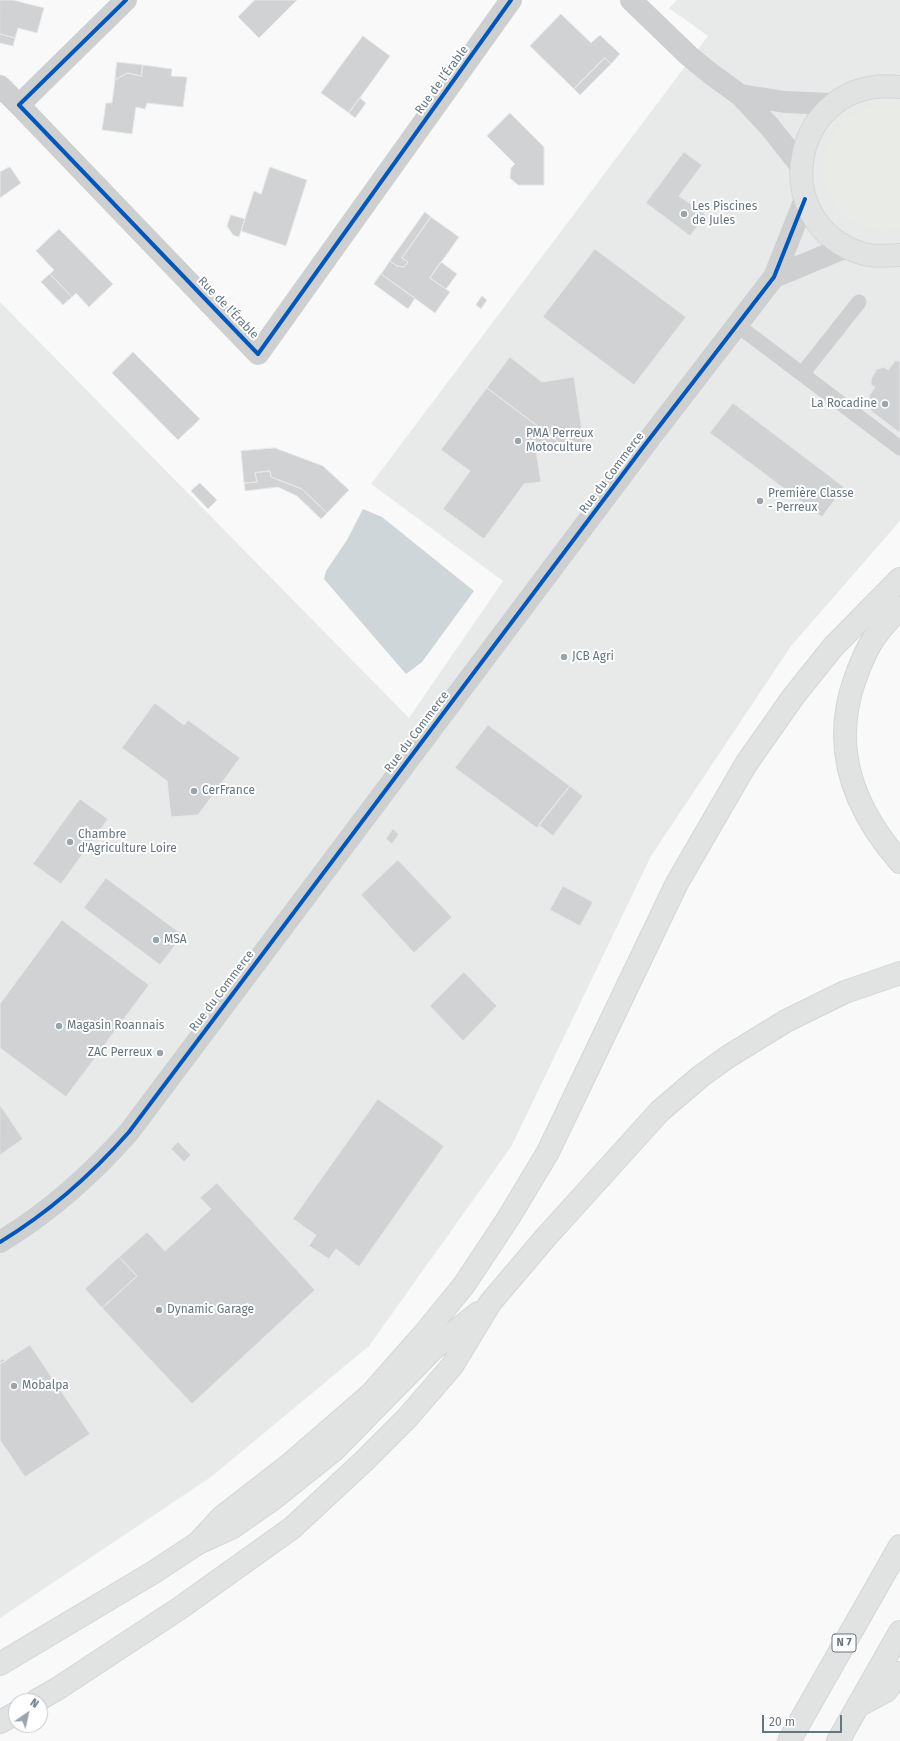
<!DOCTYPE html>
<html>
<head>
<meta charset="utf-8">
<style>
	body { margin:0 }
	#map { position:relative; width:900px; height:1741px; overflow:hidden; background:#f9f9f9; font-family:"Fira Sans",sans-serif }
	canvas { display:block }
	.north { position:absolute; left:8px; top:1693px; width:40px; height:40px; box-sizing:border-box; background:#fff; border:1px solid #c1c8cd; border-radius:50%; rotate:34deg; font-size:11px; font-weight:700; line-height:16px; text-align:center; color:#657683 }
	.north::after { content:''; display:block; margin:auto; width:14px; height:18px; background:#99a4ac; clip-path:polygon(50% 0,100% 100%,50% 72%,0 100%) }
	.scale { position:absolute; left:762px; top:1715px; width:80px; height:18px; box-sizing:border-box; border:2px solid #657683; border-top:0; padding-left:5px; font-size:12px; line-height:14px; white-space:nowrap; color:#657683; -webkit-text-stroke:3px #fff; paint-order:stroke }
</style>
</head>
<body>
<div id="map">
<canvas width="900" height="1741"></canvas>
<div class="north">N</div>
<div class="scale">20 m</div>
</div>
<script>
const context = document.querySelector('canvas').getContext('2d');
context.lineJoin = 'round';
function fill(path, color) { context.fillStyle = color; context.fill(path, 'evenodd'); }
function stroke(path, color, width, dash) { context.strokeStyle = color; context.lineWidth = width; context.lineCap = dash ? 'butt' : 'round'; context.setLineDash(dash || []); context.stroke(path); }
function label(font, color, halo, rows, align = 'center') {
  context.font = font + ' "Fira Sans",sans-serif'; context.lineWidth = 4; context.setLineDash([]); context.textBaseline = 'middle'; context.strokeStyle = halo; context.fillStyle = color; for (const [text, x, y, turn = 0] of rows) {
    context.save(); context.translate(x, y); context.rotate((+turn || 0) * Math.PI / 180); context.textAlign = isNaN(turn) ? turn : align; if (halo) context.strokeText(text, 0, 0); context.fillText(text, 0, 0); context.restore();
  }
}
const built = new Path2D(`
	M677,0h223v521l-109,125 -140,210 -140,291 -142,199 -158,131 -211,141v-1316l409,416 94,-137 -132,-97 337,-448 -39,-28z`);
const green = new Path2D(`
	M881,104l19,1v124c-78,17 -115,-104 -19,-125z`);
const water = new Path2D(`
	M363,509l19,8 92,74 -52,71 -16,12 -82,-95 2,-8 21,-31z`);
const building = new Path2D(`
	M0,0h13l31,8 -7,25 -19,-5 -3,10 -15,-4z
	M255,0h42l-38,38 -21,-21z
	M561,14l30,29 9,-8 20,19 -9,10 -6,-6 -31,31 -44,-43z
	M0,34l15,4 -2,8 -13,-3z
	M363,36l27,20 -41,57 -28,-20z
	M605,58l6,6 -31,31 -6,-6z
	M117,62l26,3 -2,11 -14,-3 -12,7z
	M143,65l29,4 -1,7 16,1 -4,30 -36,-4 -2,6 -9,-2 -4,27 -30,-4 4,-27h6l3,-23 12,-7 14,3z
	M360,98l6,5 -11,15 -6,-5z
	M510,113l34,34v38h-26l-8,-7 1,-10 4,-4 -28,-28z
	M684,152l18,13 -23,31 27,19 -16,21 -44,-33z
	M10,167l11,16 -21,15v-26z
	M270,167l37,13 -21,66 -45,-15 13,-40 7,3z
	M425,212l6,5 -29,41 6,4 -4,5 -7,-1 -7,-5z
	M231,215l14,4 -6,18 -6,-2 -6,-9z
	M431,217l28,20 -29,41 20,14 -15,21 -54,-39 9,-13 7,5 7,1 4,-5 -6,-4z
	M59,229l54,55 -24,23 -13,-14 -4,4 -22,-23 4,-4 -18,-19z
	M595,249l91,68 -52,68 -91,-68z
	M441,262l16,12 -11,15 -16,-11z
	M50,274l22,23 -9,8 -22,-23z
	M381,274l34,24 -7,11 -34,-25z
	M482,296l5,4 -6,9 -5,-4z
	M133,352l67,67 -22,21 -66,-67z
	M510,357l32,25 32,-5 10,66 -20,3 -77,-58z
	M895,361h5v72l-29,-22 -2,-15 6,-9 -4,-2v-6l6,-10 7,-2 4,3z
	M487,388l77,58 -28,4 5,32 -17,2 -40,55 -41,-30 27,-38 -29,-21z
	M733,403l111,84 -22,30 -112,-84z
	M275,448l48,18 26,24 -22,23 -25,-24 -31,-12 -1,-6 -15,2 2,9 -13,1 -3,-32z
	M270,471l1,6 31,12 25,24 -6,6 -24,-23 -19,-9 -33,4 -1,-8 13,-1 -2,-9z
	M200,483l17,17 -9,9 -17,-18z
	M155,703l29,22 4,-5 52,38 -42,57 -27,2 -4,-36 -45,-33z
	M488,725l82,61 -33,42 -82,-60z
	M570,786l13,10 -30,40 -14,-11z
	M80,799l28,20 -47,65 -28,-20z
	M393,829l6,5 -7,10 -6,-5z
	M398,860l54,57 -38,36 -53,-58z
	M106,878l77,57 -23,30 -76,-57z
	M563,886l30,16 -13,24 -30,-16z
	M62,920l87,65 -83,112 -66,-49v-44z
	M464,972l33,34 -34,35 -33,-35z
	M378,1099l66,47 -85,121 -23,-18 -7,10 -20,-13 7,-11 -23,-16z
	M0,1105l23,34 -23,16z
	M178,1142l13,13 -7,7 -13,-13z
	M217,1183l98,107 -123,114 -90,-96 35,-32 -18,-19 28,-25 18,19 46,-42 -11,-11z
	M119,1257l18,19 -35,32 -17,-19z
	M30,1345l60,89 -65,43 -25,-37v-76z
	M2,1359l5,1 -7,4v-3z`);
const lane = new Path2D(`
	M737,325l163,123
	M802,374l57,-72`);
const street = new Path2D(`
	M126,0l-107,105 239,249 253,-354
	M631,0l58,56 22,18 29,21 30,32 30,38
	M0,86l19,19
	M740,95l45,7 47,2
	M774,277l72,-30
	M0,1242c48,-29 92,-68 129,-110l515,-686 130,-169 31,-78`);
const secondary = new Path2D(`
	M900,87c-108,-13 -138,137 -36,167 11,3 24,2 36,1
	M0,1664l154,-92 44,-29 35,-16 40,-28 60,-48 100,-102 45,-36
	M36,1701l21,-12 123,-81 112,-80 72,-67 44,-44 44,-51 38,-63 56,-66 114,-126 41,-35 28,-20 57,-35 59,-29 55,-19
	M0,1722l16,-9`);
const highway = new Path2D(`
	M900,608c-9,9 -18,19 -26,30 -8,12 -14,27 -19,41 -25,70 -1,130 45,183
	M198,1543l24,-26 67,-52 83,-72 52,-59 40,-49 45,-68 39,-65 129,-269 69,-119 47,-67 40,-50 67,-68
	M858,1706l28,-15 14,-18
	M789,1741l111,-195
	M838,1741l62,-109`);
const cycleway = new Path2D(`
	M126,0l-107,105 239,249 253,-354
	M0,1242c48,-29 92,-68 129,-110l515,-686 130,-169 31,-78`);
const markers = [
	[684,214,4,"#99a4ac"],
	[885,404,4,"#99a4ac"],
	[518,441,4,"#99a4ac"],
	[760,501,4,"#99a4ac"],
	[564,657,4,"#99a4ac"],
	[194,791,4,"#99a4ac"],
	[70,842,4,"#99a4ac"],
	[156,940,4,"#99a4ac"],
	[59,1026,4,"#99a4ac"],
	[160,1053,4,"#99a4ac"],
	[159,1310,4,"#99a4ac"],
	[14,1386,4,"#99a4ac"]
];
const shields = [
	[844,1643,24]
];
const shieldNames = [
	["N 7",844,1643]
];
const streetNames = [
	["Rue de l’Érable",442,80,-54],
	["Rue de l’Érable",228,308,46],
	["Rue du Commerce",612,473,-53],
	["Rue du Commerce",417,732,-53],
	["Rue du Commerce",222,991,-53]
];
const poiNames = [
	["Les Piscines",692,207],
	["de Jules",692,221],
	["La Rocadine",877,404,"right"],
	["PMA Perreux",526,434],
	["Motoculture",526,448],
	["Première Classe",768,494],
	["- Perreux",768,508],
	["JCB Agri",572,657],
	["CerFrance",202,791],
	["Chambre",78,835],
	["d'Agriculture Loire",78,849],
	["MSA",164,940],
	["Magasin Roannais",67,1026],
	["ZAC Perreux",152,1053,"right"],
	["Dynamic Garage",167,1310],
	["Mobalpa",22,1386]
];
fill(built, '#e8e9e9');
fill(green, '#e8ebe6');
fill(water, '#ced6d9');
fill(building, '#d0d2d3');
stroke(building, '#e8e8e8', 1);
stroke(secondary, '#d5d6d7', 24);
stroke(highway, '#d5d6d6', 24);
stroke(lane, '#cecfd0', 15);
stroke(street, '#cecfd0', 22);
stroke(secondary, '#e1e2e2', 22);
stroke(highway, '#e1e2e2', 22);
stroke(cycleway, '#0057b8', 4);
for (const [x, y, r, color] of markers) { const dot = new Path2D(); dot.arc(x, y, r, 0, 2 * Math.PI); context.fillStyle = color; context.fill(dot); stroke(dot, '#fff', 1.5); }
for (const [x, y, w] of shields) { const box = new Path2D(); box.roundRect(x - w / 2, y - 9, w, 18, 3); context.fillStyle = '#fff'; context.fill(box); stroke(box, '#657683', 1); }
label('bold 11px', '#657683', null, shieldNames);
label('12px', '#657683', '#fff', streetNames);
label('12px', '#657683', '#fff', poiNames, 'left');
</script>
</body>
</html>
